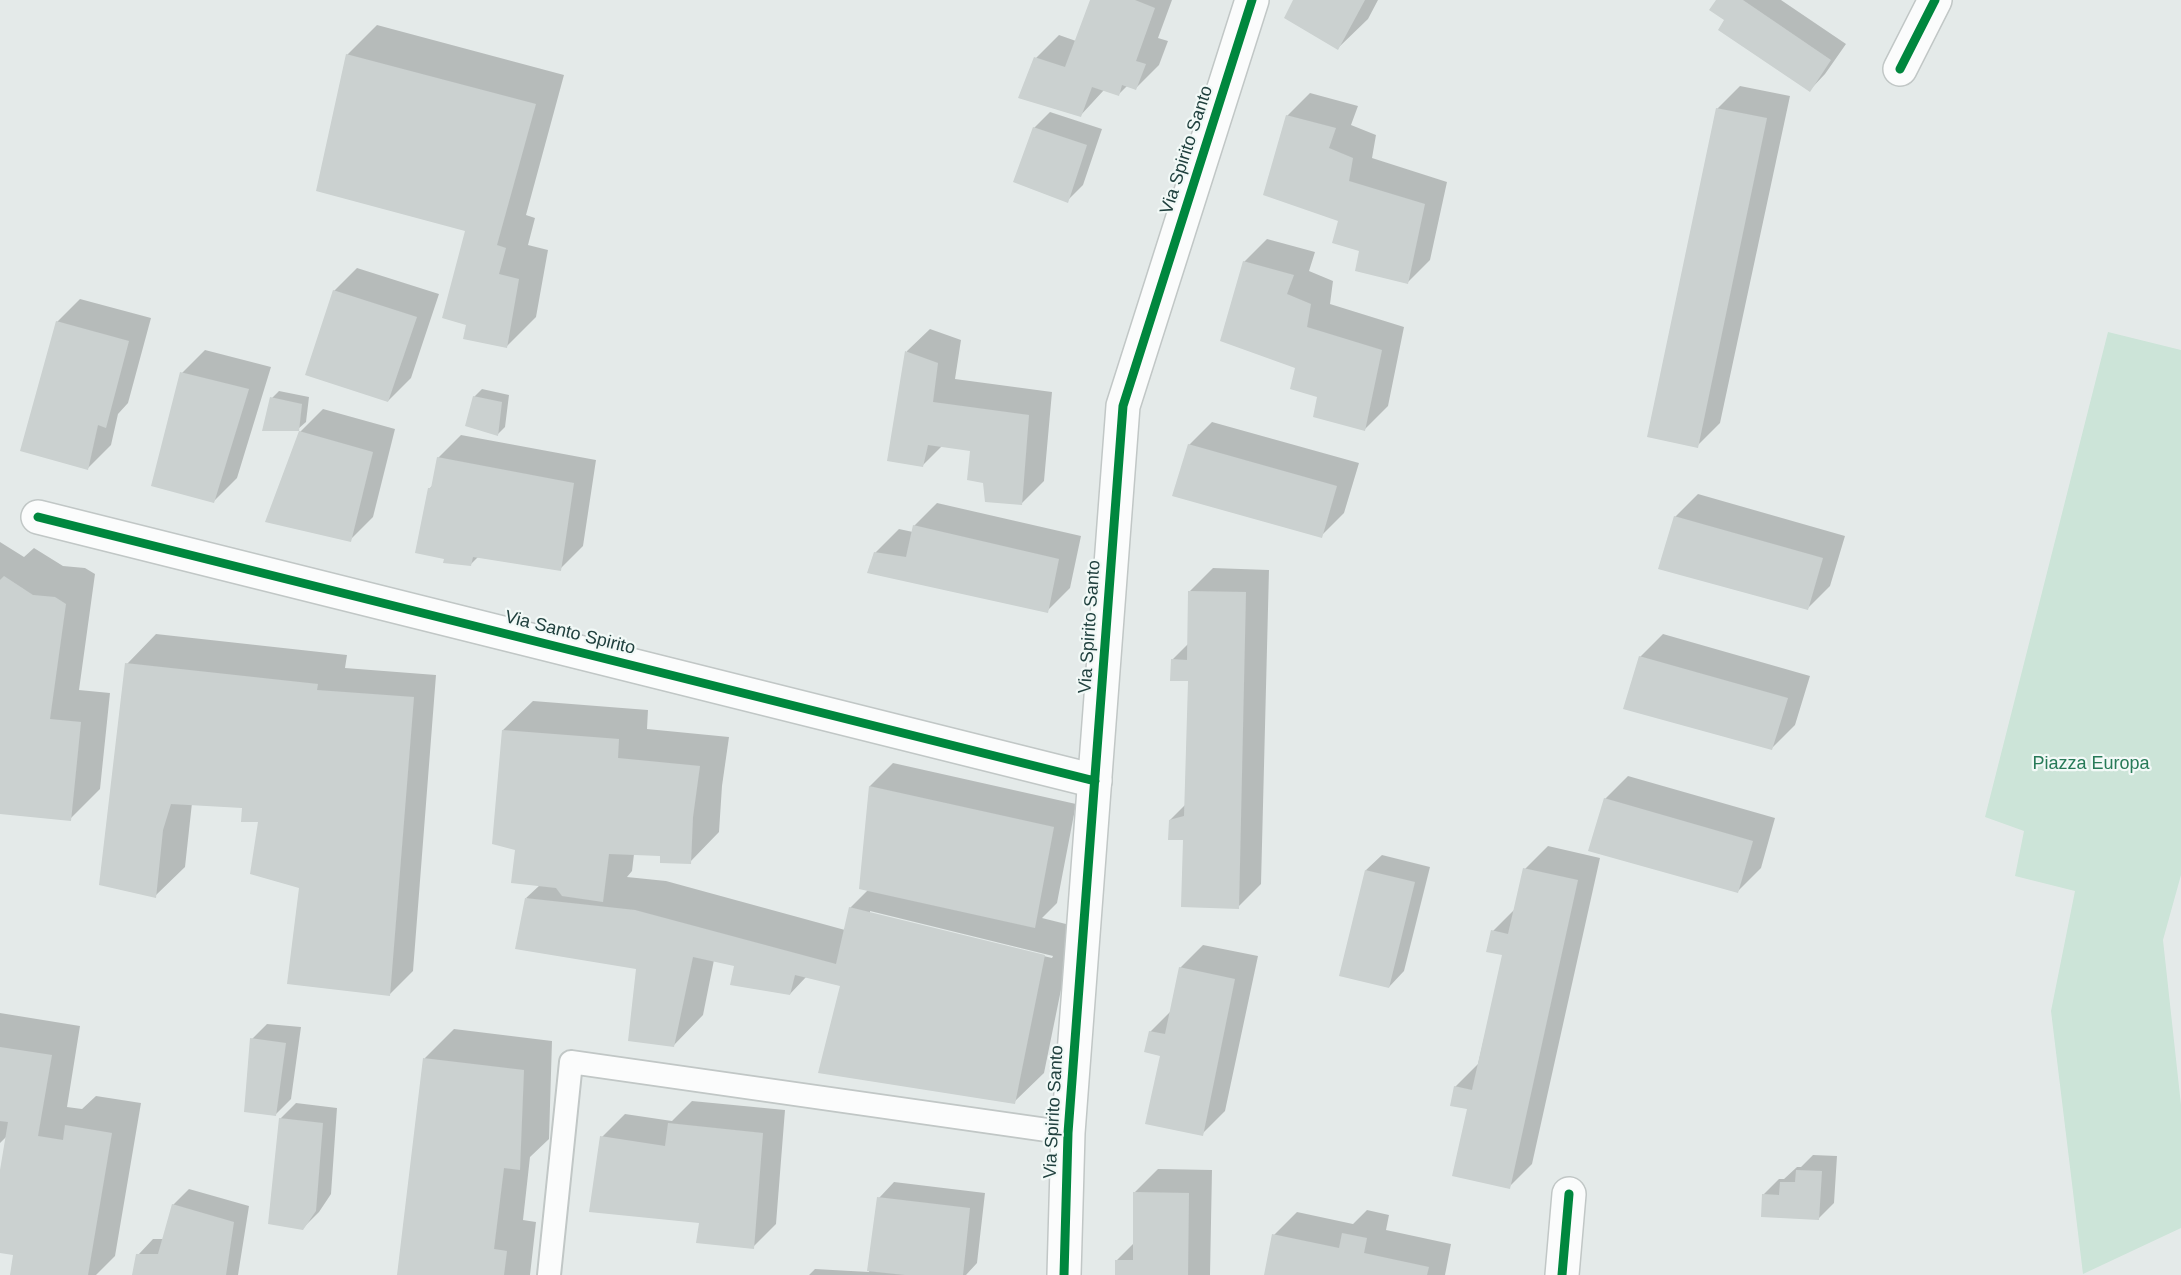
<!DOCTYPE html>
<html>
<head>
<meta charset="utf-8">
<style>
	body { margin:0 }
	canvas { display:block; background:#e4eae9 }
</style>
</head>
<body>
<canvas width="2181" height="1275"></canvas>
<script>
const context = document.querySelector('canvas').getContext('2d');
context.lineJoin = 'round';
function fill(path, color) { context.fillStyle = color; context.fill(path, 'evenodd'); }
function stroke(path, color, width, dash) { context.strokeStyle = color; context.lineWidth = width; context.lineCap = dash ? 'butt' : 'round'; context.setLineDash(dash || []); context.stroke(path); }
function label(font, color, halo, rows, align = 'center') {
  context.font = font + ' Arial,sans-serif'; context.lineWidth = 4.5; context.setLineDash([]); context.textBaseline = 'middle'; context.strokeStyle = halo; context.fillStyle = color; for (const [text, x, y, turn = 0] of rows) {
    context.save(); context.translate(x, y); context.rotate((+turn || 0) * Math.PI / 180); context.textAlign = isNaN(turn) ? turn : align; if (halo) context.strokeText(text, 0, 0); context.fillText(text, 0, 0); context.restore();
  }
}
const green = new Path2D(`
	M2108,332l73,18v525l-18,65 18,165v123l-98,46 -32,-263 24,-120 -60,-15 9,-45 -39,-14z`);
const shadow = new Path2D(`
	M1092,0h80l-14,38 10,3 -9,24 -23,23 -8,-3 -10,10 -14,-5 -24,26 -44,-58 23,-23 17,6z
	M1294,0h84l-10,19 -30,29z
	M1718,0h63l65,44 -21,30 -15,16 -84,-70z
	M377,25l187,50 -38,140 9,3 -7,27 20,5 -12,67 -30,30 -38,-23 -1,-95 -120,-174z
	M1740,86l50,10 -70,327 -23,23 20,-337z
	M1310,93l48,13 -7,19 25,10 -4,23 75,24 -17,78 -23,23 -46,-33 -22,-30 -52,-104z
	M1050,112l52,17 -19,56 -16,16 -33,-73z
	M1267,239l48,13 -6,19 24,10 -3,23 74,23 -16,79 -23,23 -46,-33 -22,-29 -53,-105z
	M357,268l82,26 -28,84 -23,23 -54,-110z
	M80,299l71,19 -23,85 -10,11 -7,31 -23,23 -31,-146z
	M930,329l31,11 -6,39 97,13 -8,89 -23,23 -36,-22 -13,-32 -30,-4 -20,20 -33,-6 18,-109z
	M205,350l66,17 -34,111 -23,23 -32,-128z
	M482,389l27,6 -4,32 -8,8 -23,-38z
	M279,391l30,6 -3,25 -8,7 -26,-31z
	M323,409l72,20 -22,88 -23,23 -50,-108z
	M1212,422l147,41 -15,50 -23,23 -132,-91z
	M461,435l135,25 -13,86 -23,23 -81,-13 -8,8 -42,-75 4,-4 5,-27z
	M1698,494l147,42 -15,50 -23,23 -132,-92z
	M937,503l144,33 -11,52 -23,23 -172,-58 24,-24 14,3 1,-6z
	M0,542l24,15 10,-9 29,18 22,2 10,6 -16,116 31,3 -10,96 -30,30 -70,-7z
	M1213,568l56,2 -8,314 -23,23 -68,-87 16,-16 3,-124 -17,-20 17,-17 1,-52z
	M156,634l191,21 -2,13 91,7 -23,296 -23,23 -89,-107 -41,-66 -17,-15 -51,-3 -7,64 -30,29 -28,-232z
	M1663,634l147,42 -15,49 -23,23 -132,-91z
	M533,701l115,9 -1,19 82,8 -7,49 -3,46 -29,30 -29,-7 -27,-1 -2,17 -5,6 39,4 179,49 5,-22 19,-19 -8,-1 9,-102 23,-23 183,41 -19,99 -15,15 32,8 -30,147 -30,29 -172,-117 -35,-9 -17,18 -54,-29 -22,-5 -11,55 -29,30 -36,-77 -112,-70 14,-13 -23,-36 -14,-119zM870,911l183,45 -1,2 -182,-44z
	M1628,776l147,42 -14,50 -23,23 -133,-92z
	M1548,846l52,12 -68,306 -23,23 -54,-100 23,-23 26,-110 -11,-23 22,-22 10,-40z
	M1382,855l48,12 -26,104 -15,16 -23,-117z
	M1203,945l55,11 -33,155 -23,23 -52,-102 22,-22 8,-42z
	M0,1013l80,13 -13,81 15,2 14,-13 45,7 -26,153 -19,19h-75l-6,-21 -15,-3v-72l7,-43 -7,7z
	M267,1024l34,3 -10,72 -15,15 -24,-75z
	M454,1029l98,12 -3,98 -19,18 -7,63 13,2 -6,53h-132l27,-217z
	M692,1101l93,9 -9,114 -23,23 -52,-25 -99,-85 23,-23 47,7z
	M296,1103l41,5 -6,86 -12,18 -16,16 -23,-109z
	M1813,1155l24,1 -3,47 -16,16 -55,-24 16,-16h5l13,-12h4z
	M1158,1169l54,1 -2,105h-94l1,-15 17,-17 1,-51z
	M894,1182l91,11 -8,70 -11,12h-157l6,-6 54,3 10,-74z
	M189,1189l60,17 -11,69h-104l4,-20 15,-16h11l9,-34z
	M1367,1210l22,5 -3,15 65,14 -6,31h-180l9,-40 23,-23 56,12z`);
const building = new Path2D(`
	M1090,0h45l20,8 -19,53 10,3 -10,26 -14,-5 -3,11 -27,-9 -11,30 -63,-19 16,-41 31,10z
	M1293,0h72l-27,50 -54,-32z
	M1716,0h27l88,60 -21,32 -92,-62 6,-10 -15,-10z
	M346,54l190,50 -39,141 9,3 -7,26 20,5 -12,69 -44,-9 3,-14 -24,-7 23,-87 -149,-40z
	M1716,108l51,10 -69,330 -51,-11z
	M1286,115l50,13 -7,20 24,10 -4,23 76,23 -17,80 -53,-13 4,-20 -27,-8 6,-22 -75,-26z
	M1033,127l54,18 -19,58 -55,-21z
	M1243,261l51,14 -7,19 24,10 -4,23 75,23 -17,81 -52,-14 4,-20 -27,-8 5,-21 -75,-27z
	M333,290l84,27 -29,85 -83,-27z
	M56,321l73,20 -23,87 -8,-3 -10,45 -68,-19z
	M905,351l33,12 -5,39 96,13 -7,90 -37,-3 -2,-19 -16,-3 3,-29 -42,-6 -5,22 -36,-6z
	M180,372l69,17 -35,114 -63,-17z
	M473,396l29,6 -4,34 -33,-10z
	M270,397l32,7 -3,27h-37z
	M299,431l74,21 -22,90 -86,-20z
	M1188,444l149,42 -15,52 -150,-42z
	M437,457l137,26 -13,88 -88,-14 -2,9 -28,-3 1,-4 -29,-6 13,-65h3z
	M1674,516l149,42 -15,52 -150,-41z
	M913,525l146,34 -11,54 -181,-40 7,-21 32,5z
	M4,576l29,19 22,2 11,7 -16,115 31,3 -10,99 -71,-7v-234z
	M1188,591l58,1 -7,317 -58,-2 2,-67h-15l1,-20 15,-4 4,-135h-18l1,-22 16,1z
	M1639,656l149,42 -16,52 -149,-41z
	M125,663l193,21 -1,6 97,7 -24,299 -103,-12 12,-96 -49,-14 8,-52h-17l1,-14 -71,-4 -8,26 -7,68 -57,-13z
	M502,730l117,9 -1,19 82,8 -7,51 -2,47 -31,-1v-7l-51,-2 -6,48 -41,-6 -6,-8 -45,-5 4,-33 -23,-6z
	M869,786l185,41 -19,101 -176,-39z
	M1604,798l149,43 -15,52 -150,-42z
	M1523,868l55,12 -68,309 -58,-13 15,-67 -17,-3 4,-20 18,4 30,-135 -16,-3 5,-22 17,4z
	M1365,870l50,12 -26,106 -50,-12z
	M525,898l110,12 201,54 13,-57 196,48 -30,149 -197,-31 22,-87 -45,-11 -5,20 -60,-10 4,-19 -41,-9 -19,90 -46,-6 8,-72 -121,-20z
	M1179,967l56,12 -32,157 -58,-12 15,-68 -16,-4 5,-21 16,3z
	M250,1038l36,5 -10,73 -32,-4z
	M0,1047l52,8 -14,81 25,4 2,-15 47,8 -24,142h-78l3,-20 -13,-2v-83l8,-48 -8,-1z
	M423,1058l101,12 -4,100 -16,-2 -10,81 13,2 -3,24h-107z
	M279,1118l44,5 -7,88 -13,19 -35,-6z
	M668,1123l95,10 -9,116 -58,-6 3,-20 -110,-11 11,-76 65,10z
	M1796,1170l26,1 -3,49 -58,-3 1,-23 17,1 1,-13h15z
	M1133,1192l56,1 -1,82h-73v-15h18z
	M877,1197l93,11 -7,67h-58l-38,-4z
	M172,1204l62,18 -8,53h-94l4,-21h22z
	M1342,1233l25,5 -3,15 65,14 -2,8h-163l8,-41 67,14z`);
const service = new Path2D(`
	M549,1275l22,-213 497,71`);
const minor = new Path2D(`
	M1900,69l35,-69
	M38,517l1057,264
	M1562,1275l7,-81`);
const tertiary = new Path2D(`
	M1064,1275l4,-142 55,-727 129,-406`);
const cycleway = new Path2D(`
	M1900,69l35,-69
	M38,517l1057,264
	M1064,1275l4,-142 55,-727 129,-406
	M1562,1275l7,-81`);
const streetNames = [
	["Via Spirito Santo",1187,150,-72],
	["Via Spirito Santo",1090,627,-86],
	["Via Santo Spirito",570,633,14],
	["Via Spirito Santo",1054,1112,-87]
];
const parkNames = [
	["Piazza Europa",2091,764]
];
fill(green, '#cce4d8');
fill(shadow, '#0003');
fill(building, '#cbd1d0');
stroke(service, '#c1c7c6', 26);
stroke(minor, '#c1c7c6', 36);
stroke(tertiary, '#c1c7c6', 36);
stroke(service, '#fbfcfc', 22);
stroke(minor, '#fbfcfc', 33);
stroke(tertiary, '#fbfcfc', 33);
stroke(cycleway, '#00873e', 9);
label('18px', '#20403e', '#f2f9f7', streetNames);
label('18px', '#277a58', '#f2f9f7', parkNames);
</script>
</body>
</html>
